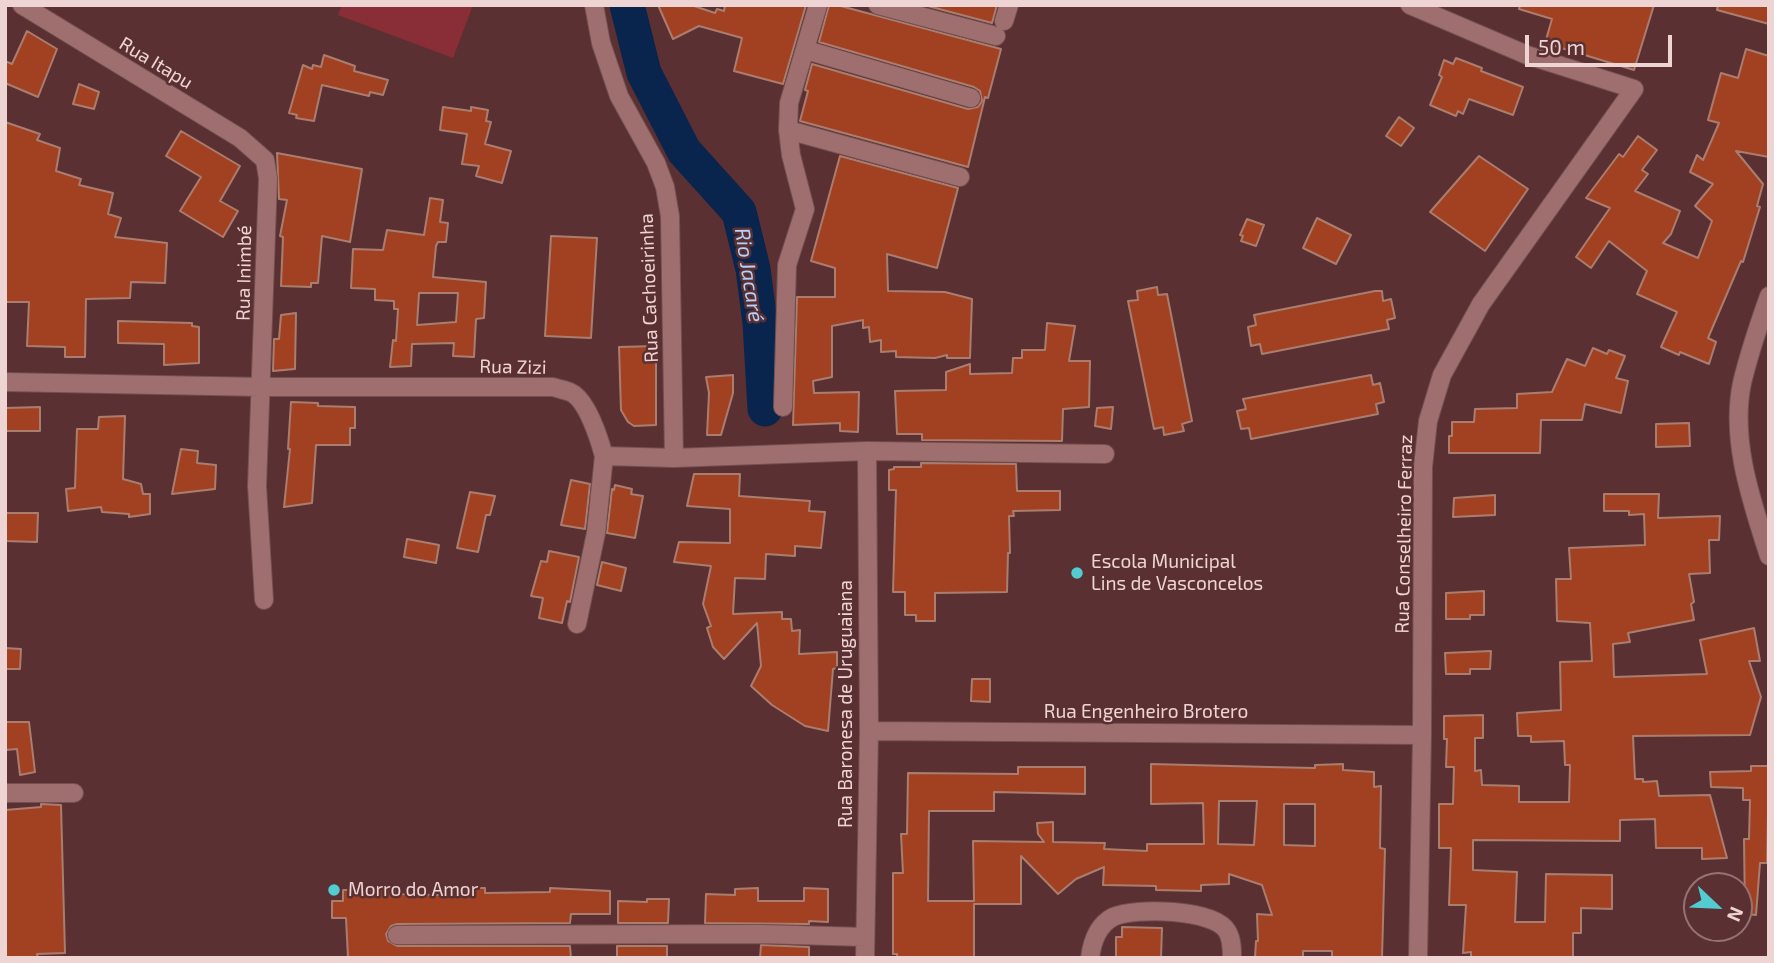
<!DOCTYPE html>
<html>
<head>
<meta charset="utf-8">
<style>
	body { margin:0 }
	#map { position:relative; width:1774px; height:963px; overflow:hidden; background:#5a3032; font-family:"Exo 2",sans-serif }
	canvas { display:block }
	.frame { position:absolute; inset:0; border:7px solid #efd4d4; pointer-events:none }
	.north { position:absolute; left:1683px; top:872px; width:70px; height:70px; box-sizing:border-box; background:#5a3032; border:2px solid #967273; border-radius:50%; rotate:113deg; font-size:19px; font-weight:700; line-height:28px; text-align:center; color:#efd4d4 }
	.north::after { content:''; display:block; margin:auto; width:24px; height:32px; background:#52ccd0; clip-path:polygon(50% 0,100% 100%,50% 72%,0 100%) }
	.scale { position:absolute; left:1525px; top:35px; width:147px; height:32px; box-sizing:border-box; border:4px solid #efd4d4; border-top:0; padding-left:9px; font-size:21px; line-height:24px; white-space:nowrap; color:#efd4d4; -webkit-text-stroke:5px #5a3032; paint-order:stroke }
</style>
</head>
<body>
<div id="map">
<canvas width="1774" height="963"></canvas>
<div class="frame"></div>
<div class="north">N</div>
<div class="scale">50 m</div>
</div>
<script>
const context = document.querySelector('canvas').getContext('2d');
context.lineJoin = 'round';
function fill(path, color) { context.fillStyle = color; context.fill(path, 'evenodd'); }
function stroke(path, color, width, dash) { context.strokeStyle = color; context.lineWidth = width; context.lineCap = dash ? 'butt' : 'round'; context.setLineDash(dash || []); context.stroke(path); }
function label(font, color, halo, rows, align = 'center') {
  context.font = font + ' "Exo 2",sans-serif'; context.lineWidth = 5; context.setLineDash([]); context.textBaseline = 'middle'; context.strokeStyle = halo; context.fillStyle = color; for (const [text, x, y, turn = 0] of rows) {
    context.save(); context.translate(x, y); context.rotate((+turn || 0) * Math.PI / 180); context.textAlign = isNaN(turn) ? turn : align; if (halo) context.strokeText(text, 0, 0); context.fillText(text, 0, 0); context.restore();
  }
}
const green = new Path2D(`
	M342,5h131l-20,53 -115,-43z`);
const river = new Path2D(`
	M627,5l17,68 40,78 55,61 14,57 7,54 5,86`);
const building = new Path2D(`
	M658,5h33l24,8 2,-4 7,2 1,-6h81l-23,79 -49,-13 8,-33 -43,-12 -26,13z
	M829,5h8l164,44 -13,49 -3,-1 -17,70 -168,-46 8,-30 -3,-1 7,-26 156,45 10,-2 4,-6 -2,-10 -6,-4 -155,-45z
	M924,5h73l-5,18z
	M1520,5h134l-20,65 -89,-27 7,-24 -33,-10z
	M1718,5h51v19l-52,-14z
	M27,31l30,18 -19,48 -33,-14v-22l7,3z
	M1746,49l23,7v101l-33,-6 27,33 -6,22 3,1 -17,55 -2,-1 -33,77 8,4 -7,22 -29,-12 -1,3 -18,-8 16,-35 -40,-18 10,-23 -38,-30 -18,27 -15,-11 34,-49 -24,-10 33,-44 4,3 15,-21 19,14 -15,20 6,4 -13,17 45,20 -9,23 -8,9 35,15 14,-37 -17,-15 18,-22 -23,-12 7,-17 6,5 16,-37 -11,-3 13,-47 17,5z
	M324,55l31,11 -1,5 34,9 -5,15 -13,-3 -1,4 -47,-11 -8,36 -18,-3 1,-3 -8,-2 14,-48 9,4 1,-4 8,2z
	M1456,58l26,10 -1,3 42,16 -10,28 -44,-16 -6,15 -5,-3 -2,5 -26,-11 12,-28 -3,-2 5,-15 9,4z
	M79,84l20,8 -5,17 -21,-5z
	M443,107l28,4v-4l17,3 -2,11 5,1 -6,22 26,7 -9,32 -26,-7 3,-10 -17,-2 5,-30 -27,-4z
	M1399,117l15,11 -13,18 -15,-10z
	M5,122l35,12 -3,6 23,8 -4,23 25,8 -2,6 34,8 -5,21 13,4 -6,19 52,6 -2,40 -34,-1 -1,16 -44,1 -1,58h-20v-10l-38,-1 2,-44h-24z
	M181,131l59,35 -20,35 18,10 -15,26 -43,-26 21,-34 -35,-21z
	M277,153l85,16 -12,73 -28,-6 -4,47h-7v4l-30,-1 2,-49 -3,-1 7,-36 -8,-1z
	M840,156l118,32 -21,80 -50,-14 1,37 57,1 27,7 -2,59h-23v-3l-12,3 -39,-1v-6l-15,1v-12l-11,2 -1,-15 -6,1v-8l-31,6v51l-19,4 1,12 45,-1 -1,40 -18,-1v-8l-47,2 4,-128h38v-29l-24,-7z
	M1479,156l49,33 -43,62 -55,-39z
	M430,198l13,2 -3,22 8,1 -2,19h-8l-2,4 -3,31 53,5 -2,36 -8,1 -2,38 -21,-1 1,-13 -42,1 -1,22 -21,1 3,-27 3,1 2,-32h-4v-8l-19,-1v-11l-24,-1 2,-39 30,1 4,-20 37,5zM419,293h39l-2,29 -39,3z
	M1317,218l34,17 -15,29 -33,-16z
	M1247,219l17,6 -8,21 -15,-5 2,-5 -3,-1z
	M551,236l46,2 -6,100 -46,-2z
	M1157,287l1,8 9,-1 25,127 -10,3 2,7 -20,4 -1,-8 -9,2 -26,-128 10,-1 -1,-9z
	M1375,291h7l1,10 8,-2 4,19 -8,2 2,9 -127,25 -2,-10 -9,2 -3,-19 8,-2 -2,-10z
	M296,313l-1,56 -22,2 1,-32h5l2,-24z
	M118,321l74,2v3l7,1v36l-35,2v-21l-46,-1z
	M1047,323l28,3 -6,35h21l-1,46 -26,2 -1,32 -140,-1v-6h-25l-2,-43 51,-1v-18l24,-8v10l42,-1 1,-15h9v-8h23z
	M656,346v79l-22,1 -6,-4 -7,-12 -2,-63z
	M1593,348l14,6 2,-4 16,6 -9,22 12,3 -7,32 -36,-9 -3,16h-41l-1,33h-91v-17h3v-14h22l1,-13 42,-1v-14l35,-2 15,-33 18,7z
	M733,375v18l-12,42h-14l2,-42 -3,-16z
	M1371,375l2,10 7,-2 4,19 -8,2 2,10 -127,25 -2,-11 -8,1 -4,-18 9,-2 -3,-10z
	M291,402l27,1v3l37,1v21h-5v17h-34l-4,58 -28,4 6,-58h-2z
	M40,407v24h-34v-23z
	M1113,407l-2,22 -16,-3 2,-18z
	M125,416l-2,63 18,5 2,10h7v20l-21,3v-3l-27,-2 -1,-5 -33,4 -2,-22 9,-1 2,-59h21l1,-12z
	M1689,423l1,23 -34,1v-23z
	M181,449l17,2 -1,12 19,2 -1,24 -43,5z
	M921,463l95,1 1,27h43v19l-47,1 1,5h-5l1,37h-2l-1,39 -72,1v28h-19v-6h-11v-23h-12l3,-102h-7v-20l5,-1v-2h27z
	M694,474h46l-1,22 71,5 -1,10 16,1 -4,36 -26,-2v10l-29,-2 -1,25 -30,-1 -2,36 49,-2v7h9l1,12 8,-1 -1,24 38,-2v16l-4,1 -5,62 -23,-5 -33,-21 -21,-19 10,-20 -4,-43 -33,36 -11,-12 -6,-19 4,-2 -8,-22 8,-38 -37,-4 5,-20 51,1v-34l-43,-3z
	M571,480l19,4 -5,45 -24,-4z
	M615,485l17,4 -1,5 12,2 -8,42 -28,-5 5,-44 2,1z
	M470,492l25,4 -5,19h-4l-8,37 -21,-4z
	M1604,494h55l-1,24 62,-2 -1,24h-10l1,33 -21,1 5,28 -3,2 3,16 -66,13 2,9 -17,2 1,33 93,-3 -7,-34 54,-12 6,33h-11l12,36 -11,38 -117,1 2,43h8v3l14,-1 2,15 51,-1 17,63 -25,1v-11h-46l-1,-29 -35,1v21l-147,-1v30l44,2 -2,50h30l1,-48 66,1v34l-31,-1v25h-8v25h-102v-6l-8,1 3,-48h-17l2,-57h-12v-44h14l1,-37h-8l1,-28h-3v-23l39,-1v23h-8v33l6,-1 1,15 37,1v16h50l1,-37h-5l-1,-24 -33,1v-6h-13l-1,-23 44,-3 -1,-48 32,-1 -2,-38 -33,-2 -1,-42h15l-2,-31 76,-3 -1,-31 -15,1v-4h-25z
	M1495,495v20l-42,2 1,-19z
	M5,513h33l-1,29 -32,-1z
	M407,539l32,6 -3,18 -32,-6z
	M549,551l30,6 -9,45 -3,-1 -5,22 -23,-5 4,-20 -12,-2 10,-35 6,1z
	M602,562l24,6 -5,23 -24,-6z
	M1484,591v24h-14v4h-24v-26z
	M5,648l16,1 -1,20h-15z
	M1491,651l-1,18h-20v5h-24l-1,-21z
	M972,679h18v23l-19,-1z
	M5,722h24l6,50 -15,3 -3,-26 -12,1z
	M1151,764l118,3 46,1v-3l28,-1v6l31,2v15l7,-1 -1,62 5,1 -3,109h-50v-7h-29v7h-48l1,-17h2l-1,-27 15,1 -10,-30 -33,-11v10l-28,1v6l-45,-1v-4l-53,-1 1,-18 -28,12 -18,15 -37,-38v48h-47v54h-77v-4h-4v-81h10l-2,-39h6l1,-61 110,1v-7h67v27l-91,-2v19h-65l-1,90h46l-1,-60 71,1 -6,-8 -1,-11 16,-1v20l52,1 -1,6 43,2v-7h57l-1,-41 -52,1zM1219,801h38l-3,44 -36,-1zM1284,804h31v42l-31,-1z
	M1751,766h18l-2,97h-7l-4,52 -11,-1 -1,-75h5l1,-39h-7v-12l-32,-1 -1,-15 41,-1z
	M41,804l20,1 4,148 -28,1 1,4h-33v-148l36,-3z
	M374,887h21v7l41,1 23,-1v-6h26v5l65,-1v-4l60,3v23h-39l-1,9 -173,1 -6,2 -5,8 2,7 9,5h173l1,12h-223l-2,-40h-14v-17h11v-11h31z
	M758,888v13h46v-13l24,1v33l-19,-1v3l-104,-1 1,-29 29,1v-6z
	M647,899h22l-1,24h-50v-22l29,1z
	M1122,927l40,1 -1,30h-45v-21h6z
	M761,945l48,2v11h-49z
	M617,946h50v12h-50z`);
const minor = new Path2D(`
	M22,5l218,133 25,22 3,18 -11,308 7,114
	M594,5l7,38 18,53 37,67 9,24 5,29 4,242
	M878,5l118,31
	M1410,5l117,50 107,34 -153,215 -39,71 -14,46 -5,46 -1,268 -4,223
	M1004,21l5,-16
	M806,50l165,48
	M788,130l172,47
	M5,382l257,5h291c6,2 12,3 17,5 17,7 29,46 34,64l70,2 193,-7 238,3
	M783,407l4,-142 18,-56 -14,-54 -3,-25 1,-27 29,-98
	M577,624l19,-91 8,-77
	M869,731l553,4
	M5,793h69
	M397,935l363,-1 105,3
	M865,958l4,-227 -2,-280
	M1090,958c2,-16 8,-33 23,-41 22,-10 101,-8 114,14 5,8 5,18 5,27`);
const tertiary = new Path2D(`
	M1769,296c-10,28 -20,58 -27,87 -12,58 10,119 27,173`);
const markers = [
	[1077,573,7,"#52ccd0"],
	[334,890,7,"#52ccd0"]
];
const streetNames = [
	["Rua Itapu",156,63,31],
	["Rua Inimbé",244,273,-89],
	["Rua Cachoeirinha",649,288,-92],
	["Rua Zizi",513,367,1],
	["Rua Conselheiro Ferraz",1404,534,-89],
	["Rua Baronesa de Uruguaiana",846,704,-90],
	["Rua Engenheiro Brotero",1146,712]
];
const poiNames = [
	["Escola Municipal",1091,562],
	["Lins de Vasconcelos",1091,584],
	["Morro do Amor",348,890]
];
const waterNames = [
	["Rio Jacaré",749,275,81]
];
fill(green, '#892e37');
stroke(river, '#09254d', 35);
fill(building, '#a14122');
stroke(building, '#ab7d6f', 2);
stroke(minor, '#735051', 20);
stroke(tertiary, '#735051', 20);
stroke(minor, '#9f6f70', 18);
stroke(tertiary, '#9f6f70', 18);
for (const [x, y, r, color] of markers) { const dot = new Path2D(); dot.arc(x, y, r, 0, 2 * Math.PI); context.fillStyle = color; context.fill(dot); stroke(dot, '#5a3032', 2.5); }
label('19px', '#efd4d4', '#5a3032', streetNames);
label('19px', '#efd4d4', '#5a3032', poiNames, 'left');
label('italic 21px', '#b5d1fb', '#5a3032', waterNames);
</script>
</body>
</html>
